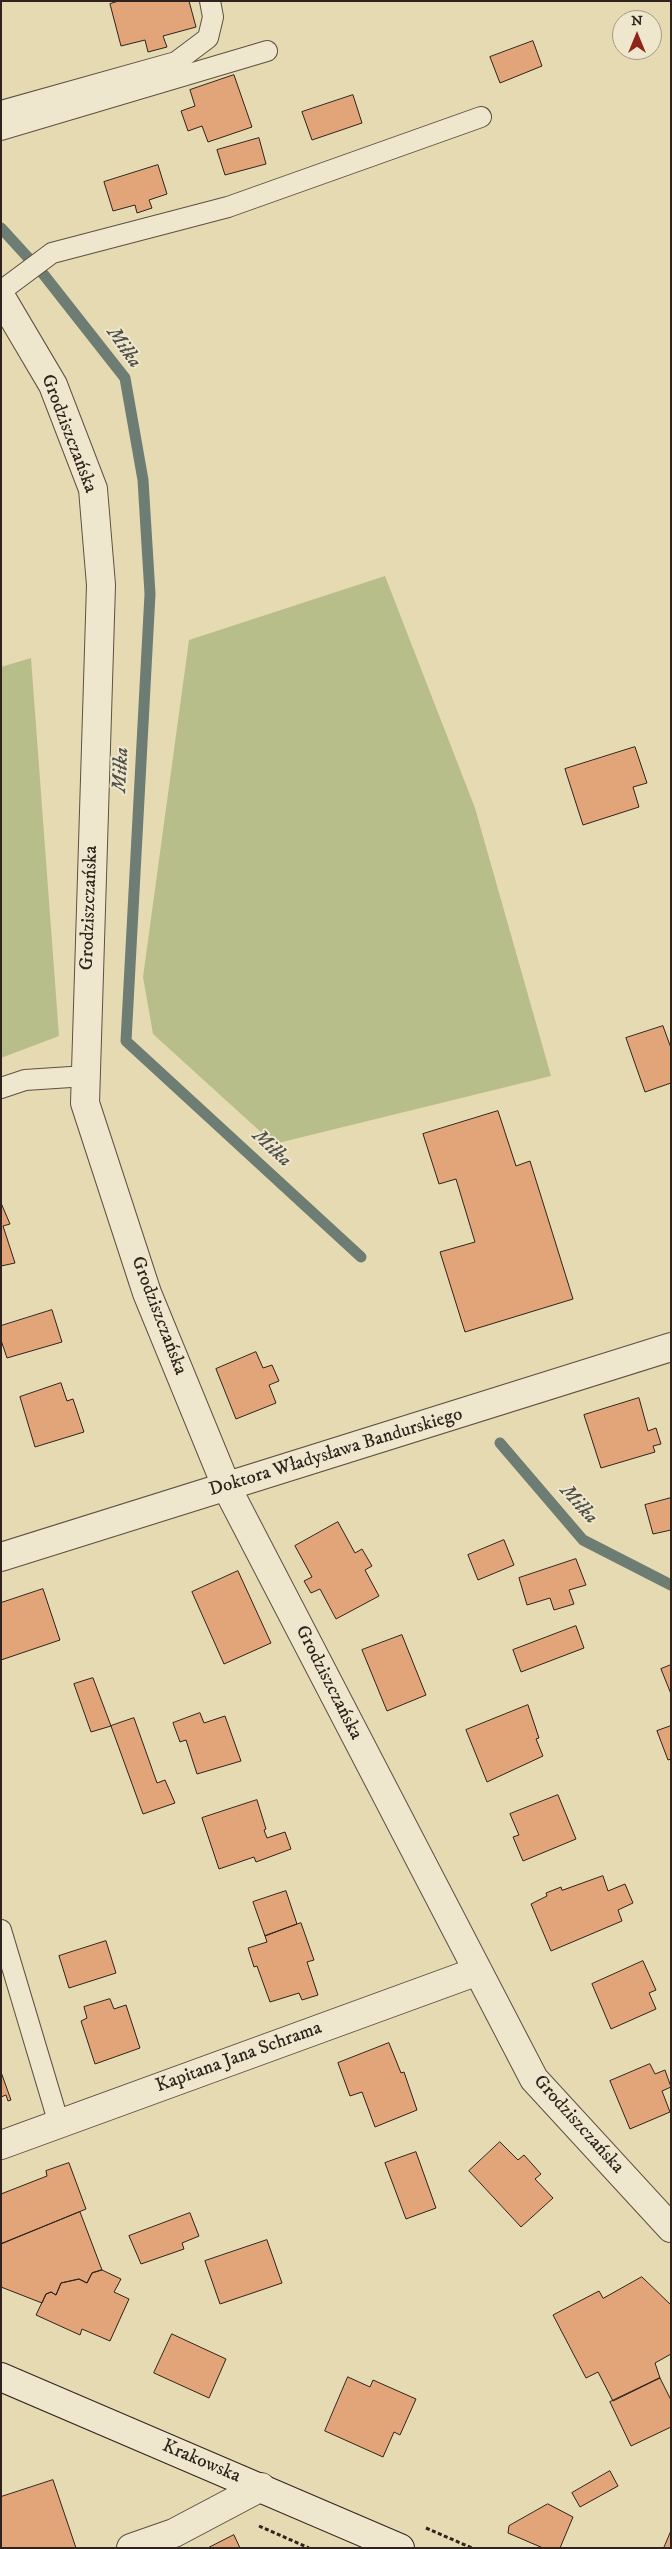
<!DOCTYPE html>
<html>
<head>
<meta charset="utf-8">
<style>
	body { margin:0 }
	#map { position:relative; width:672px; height:2549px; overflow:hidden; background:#e6dab2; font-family:"IM FELL DW Pica",serif }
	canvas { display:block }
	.frame { position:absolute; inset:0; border:2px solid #30221d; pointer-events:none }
	.north { position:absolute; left:612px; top:10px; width:50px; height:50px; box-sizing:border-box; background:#efe7cd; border:1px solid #a39887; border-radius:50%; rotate:0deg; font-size:14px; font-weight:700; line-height:20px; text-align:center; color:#30221d }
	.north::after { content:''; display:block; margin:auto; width:18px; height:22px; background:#8f2418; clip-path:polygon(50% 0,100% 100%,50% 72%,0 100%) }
</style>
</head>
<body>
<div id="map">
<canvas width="672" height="2549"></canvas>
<div class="frame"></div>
<div class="north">N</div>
</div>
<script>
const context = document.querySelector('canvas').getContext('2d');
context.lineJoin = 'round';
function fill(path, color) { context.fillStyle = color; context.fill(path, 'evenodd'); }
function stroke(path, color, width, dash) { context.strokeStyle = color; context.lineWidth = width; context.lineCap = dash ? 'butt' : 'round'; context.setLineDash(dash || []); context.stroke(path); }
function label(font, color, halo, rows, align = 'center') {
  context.font = font + ' "IM FELL DW Pica",serif'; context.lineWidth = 4; context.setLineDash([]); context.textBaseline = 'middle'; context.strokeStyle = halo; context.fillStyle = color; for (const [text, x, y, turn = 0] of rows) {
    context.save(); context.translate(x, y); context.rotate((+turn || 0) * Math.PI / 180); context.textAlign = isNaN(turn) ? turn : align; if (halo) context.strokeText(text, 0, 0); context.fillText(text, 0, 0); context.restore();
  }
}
const green = new Path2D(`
	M385,576l90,232 76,268 -277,68 -121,-110 -10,-57 46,-337z
	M31,658l28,378 -58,22v-391z`);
const stream = new Path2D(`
	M1,228l43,47 81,103 18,102 7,114 -24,447 235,216
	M500,1443l83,97 88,45`);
const building = new Path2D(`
	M119,1h70l7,26 -33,9 4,11 -19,5 -3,-12 -24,6 -11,-42z
	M533,41l9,25 -42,17 -10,-26z
	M234,75l18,52 -44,15 -6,-16 -14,5 -7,-20 14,-5 -5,-16z
	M353,95l9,28 -50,17 -10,-28z
	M259,138l7,26 -41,11 -8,-25z
	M158,165l9,29 -18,6 3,8 -15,5 -2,-8 -22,6 -9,-29z
	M635,747l12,36 -14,4 6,20 -56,18 -18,-56z
	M663,1026l8,22v35l-26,9 -19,-54z
	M498,1111l18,55 14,-5 43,138 -108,33 -25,-80 35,-10 -19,-63 -17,5 -16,-50z
	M1,1203l9,21 -7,2 12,37 -14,3z
	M52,1310l10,32 -55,16 -6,-18v-14z
	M256,1352l7,16 9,-3 7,16 -10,4 7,18 -40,16 -20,-50z
	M61,1383l6,18 6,-2 11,33 -49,15 -15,-50z
	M639,1398l9,33 8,-3 5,16 -8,2 2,6 -54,16 -17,-53z
	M671,1498v32l-18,4 -8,-29z
	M338,1522l17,31 7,-4 10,17 -7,4 14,26 -43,23 -16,-30 -9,4 -7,-12 8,-4 -17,-31z
	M504,1540l10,25 -36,15 -10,-25z
	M576,1559l10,26 -17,5 5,14 -20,6 -4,-12 -23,7 -8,-27z
	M238,1571l33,72 -47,21 -32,-72z
	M43,1589l17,51 -59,20v-57z
	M576,1626l8,22 -63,24 -8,-22z
	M402,1635l24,60 -39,16 -25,-61z
	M671,1665v29l-10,-25z
	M93,1678l18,48 -20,6 -17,-48z
	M528,1705l11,33 -3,1 7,17 -56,26 -21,-52z
	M200,1713l4,10 21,-7 16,45 -44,13 -11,-34 -6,2 -7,-19z
	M134,1718l23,65 8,-3 10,23 -32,11 -32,-88z
	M671,1726v33l-3,1 -11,-29z
	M558,1795l18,44 -53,22 -10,-24 6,-2 -9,-21z
	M257,1800l9,29 -2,1 3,8 18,-6 6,17 -35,13 -2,-5 -35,12 -17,-51z
	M603,1876l5,15 17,-7 8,19 -15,7 4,11 -71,30 -20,-47 16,-8 -1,-3 15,-6 1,3z
	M286,1891l11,33 -32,12 -12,-34z
	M301,1923l13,37 -7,2 11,33 -16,5 -3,-7 -29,9 -13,-36 -3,1 -6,-19 19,-6 -2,-6z
	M106,1941l10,32 -47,15 -10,-32z
	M643,1961l13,29 -7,3 7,16 -45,20 -19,-45z
	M110,1999l4,10 12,-4 14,43 -45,16 -14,-43 6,-3 -3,-11z
	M389,2043l12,30 3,-1 13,38 -42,17 -13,-35 -12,4 -12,-33z
	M650,2064l5,10 10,-4 6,17 -9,4 8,21 -40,17 -20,-48z
	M1,2072l10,28 -3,1 -2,-6 -5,2z
	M500,2142l18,18 6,-5 17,19 -6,5 18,19 -32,29 -52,-56z
	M416,2152l20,56 -30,11 -21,-56z
	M69,2163l17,46 -85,35v-50l46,-18 -1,-5z
	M80,2212l22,58 -10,3 -5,10 -8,-4 -18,4 -5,12 -5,-3 -5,2 -4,9 -41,-16v-43z
	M190,2213l9,23 -17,7 2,6 -43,15 -12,-28z
	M267,2240l15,43 -62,21 -15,-43z
	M102,2270l19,9 -7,13 15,7 -19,42 -28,-12 -2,6 -44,-20 10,-21 5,-2 5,3 5,-12 18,-4 8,4 5,-10z
	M642,2277l29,28v49l-16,9 5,15 -47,23 -15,-29 -12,6 -33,-63 46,-24 4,7z
	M172,2334l54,25 -17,39 -55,-25z
	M348,2377l22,10 3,-7 43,19 -16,36 -6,-3 -11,25 -58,-26z
	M660,2378l11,22v27l-40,19 -21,-44z
	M610,2471l8,15 -38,21 -8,-14z
	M53,2480l23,68h-75v-51z
	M548,2504l25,13 -13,31h-17l-35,-15 1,-7z
	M671,2531v17h-7z
	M234,2535l6,13h-32z`);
const path = new Path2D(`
	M259,2526l50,22
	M426,2528l46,20`);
const lane = new Path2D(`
	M1,111l175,-49 32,-24 5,-21 -3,-16
	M1,130l266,-79
	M1,291l51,-38 176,-46 253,-90
	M1,1088l24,-8 61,-4
	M1,1930l58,194`);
const street = new Path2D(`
	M1,297l52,88 40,104 8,96 -16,518 62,190 80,195 307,591 137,149
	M1,1557l670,-210
	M1,2145l477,-174
	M131,2548l43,-15 87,-46`);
const secondary = new Path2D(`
	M1,2377l399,171`);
const streetNames = [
	["Grodziszczańska",68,434,69],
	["Grodziszczańska",90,908,-88],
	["Grodziszczańska",158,1316,69],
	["Doktora Władysława Bandurskiego",336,1453,-17],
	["Grodziszczańska",328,1683,63],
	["Kapitana Jana Schrama",239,2058,-20],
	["Grodziszczańska",578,2125,48],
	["Krakowska",201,2462,23]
];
const waterNames = [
	["Miłka",123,348,55],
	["Miłka",122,770,-87],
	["Miłka",271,1149,43],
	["Miłka",578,1505,48]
];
fill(green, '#b8be8a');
stroke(stream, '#6d7d74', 11);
fill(building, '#e2a579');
stroke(building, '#30221d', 1);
stroke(lane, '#5e5042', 22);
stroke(street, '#5e5042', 30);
stroke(secondary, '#30221d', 30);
stroke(path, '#30221d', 3, [4, 2.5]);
stroke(lane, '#efe7cd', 20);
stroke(street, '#efe7cd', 28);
stroke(secondary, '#efe7cd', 28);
label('19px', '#30221d', '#efe7cd', streetNames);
label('italic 20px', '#4f5048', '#efe7cd', waterNames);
</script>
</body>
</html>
